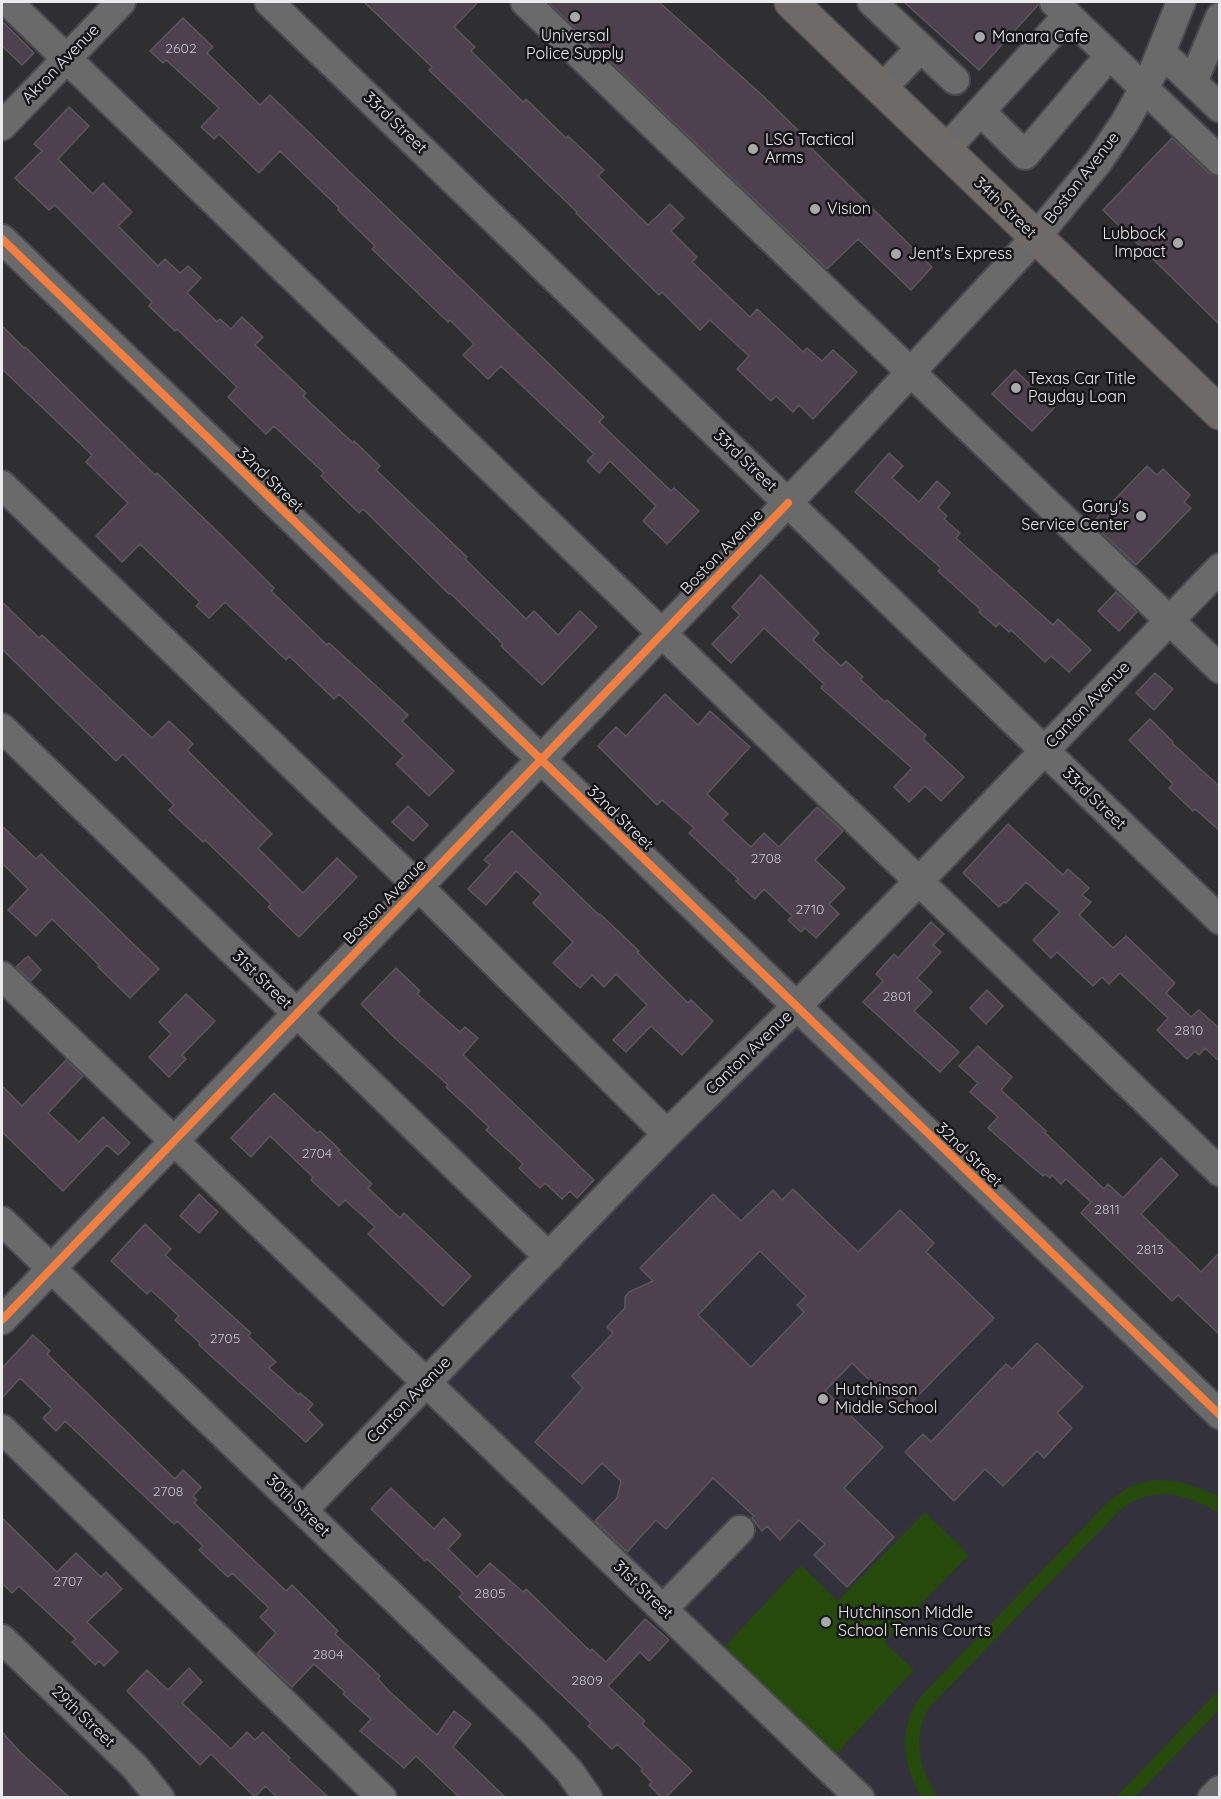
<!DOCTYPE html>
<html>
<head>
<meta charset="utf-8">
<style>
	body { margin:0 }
	#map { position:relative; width:1221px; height:1799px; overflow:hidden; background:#2f2e31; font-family:Quicksand,sans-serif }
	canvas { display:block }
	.frame { position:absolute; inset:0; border:3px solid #ebebee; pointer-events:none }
</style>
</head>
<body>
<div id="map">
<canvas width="1221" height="1799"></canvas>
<div class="frame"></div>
</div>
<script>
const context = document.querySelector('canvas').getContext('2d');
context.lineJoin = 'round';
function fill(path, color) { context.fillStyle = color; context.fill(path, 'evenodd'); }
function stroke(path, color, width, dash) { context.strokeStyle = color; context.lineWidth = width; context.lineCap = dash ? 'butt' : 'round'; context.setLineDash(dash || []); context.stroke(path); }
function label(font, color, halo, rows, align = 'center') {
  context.font = font + ' Quicksand,sans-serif'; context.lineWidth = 5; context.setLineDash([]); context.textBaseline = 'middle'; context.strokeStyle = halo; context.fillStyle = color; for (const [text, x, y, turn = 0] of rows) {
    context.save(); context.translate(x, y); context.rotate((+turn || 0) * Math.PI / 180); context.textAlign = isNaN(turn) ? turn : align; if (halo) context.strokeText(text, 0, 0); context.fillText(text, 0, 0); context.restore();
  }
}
const built = new Path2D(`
	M796,1007l423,408v375l-6,8 -353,-1 -433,-415z`);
const green = new Path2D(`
	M1153,1480c24,-1 46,6 66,17v17c-30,-21 -70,-30 -100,-3l-190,197c-18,30 -9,62 9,89h-17c-18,-33 -24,-67 -1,-100l190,-197 19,-13z
	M925,1512l44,43 -85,87 30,28 -88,95 -112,-107 87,-93 37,36z
	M1219,1690v20l-84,87h-19z`);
const building = new Path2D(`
	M364,2h114l-24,25 21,20 -4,4 52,51 3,-3 40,39 2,-2 36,34 -6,6 50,49 22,-21 14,14 -13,13 26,26 -5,5 58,55 7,-8 46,43 4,-4 15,13 11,-11 24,22 -44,47 -14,-14 -6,7 -17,-16 -5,5 -34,-32 12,-13 -39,-36 -10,10 -38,-38 -3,3 -83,-82 1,-1 -148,-142 3,-3z
	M548,2h111l104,94 43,42 -3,2 129,127 -21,23 -53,-51 -31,30z
	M904,2h134v3l-59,65z
	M183,18l30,29 -6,6 53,52 10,-10 334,322 -5,5 72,69 3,-3 25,23 -32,33 -24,-23 13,-15 -46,-45 -11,12 -12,-12 7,-7 -93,-88 -13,13 -25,-24 11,-11 -24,-24 -2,2 -76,-73 3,-3 -37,-36 1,-2 -59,-57 -21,22 -40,-39 -5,5 -13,-12 18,-19 -53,-48 -3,3 -13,-12z
	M2,21l32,32 -12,12 -20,-19z
	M69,107l20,19 -31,33 35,35 10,-11 29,29 -14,14 40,40 7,-7 15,14 8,-7 13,12 -14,15 30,29 3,-3 11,10 11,-12 21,20 -8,8 51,48 -3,3 50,47 1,-2 26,25 -4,4 91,87 -2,2 61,60 8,-8 24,24 22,-24 17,16 -55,58 -41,-39 2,-2 -53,-51 -1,1 -86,-85 -4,4 -38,-37 3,-3 -50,-47 -8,8 -38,-37 9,-10 -60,-58 -2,2 -26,-25 3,-4 -97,-97 -6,5 -34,-32 27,-27 -8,-7z
	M1172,138l37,35 11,4v148l-117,-115z
	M2,326l22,22 1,-1 130,128 2,-2 66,64 51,51 -3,3 56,54 2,-2 79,72 -6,6 52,50 -25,25 -33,-32 8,-8 -65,-62 -5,5 -45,-43 -3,4 -61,-58 -16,16 -13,-12 4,-4 -60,-58 -18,18 -26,-26 32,-33 -42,-41 6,-7 -90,-86z
	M1015,370l39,38 -22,23 -40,-37z
	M889,453l14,13 -11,12 27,24 18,-21 13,12 -12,15 9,8 -3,3 16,14 -4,5 97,87 5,-6 33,31 -22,22 -18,-16 -6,6 -34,-32 -2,2 -10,-9 -3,4 -17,-15 2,-2 -43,-39 3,-3 -86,-76z
	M1147,466l10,9 6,-6 27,26 -6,7 7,6 -55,57 -44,-42z
	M761,575l58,58 -6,7 28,26 5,-5 17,16 -3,2 25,23 2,-2 39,35 -3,4 41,38 -23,24 -16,-15 -16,16 -15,-15 18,-19 -91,-80 3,-4 -60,-56 -33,35 -19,-19 28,-29 -8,-8z
	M1116,592l21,20 -18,19 -21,-20z
	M2,602l37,36 3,-3 110,103 17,-17 24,23 -6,6 85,84 -14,14 45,45 34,-35 20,19 -58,60 -31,-30 3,-3 -66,-64 -2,2 -34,-32 5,-5 -51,-51 -7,7 -114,-112z
	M1155,673l18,16 -19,21 -18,-17z
	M665,694l33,31 12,-14 40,36 -43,47 21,20 -6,6 29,27 13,-14 15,14 38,-40 26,24 -28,29 30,28 -16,16 10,10 -23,24 -11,-10 -4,4 -13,-12 4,-4 -28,-27 -9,10 -19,-18 2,-2 -49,-46 5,-5 -32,-28 -5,5 -59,-59 18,-19 10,9z
	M1150,719l23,23 -1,1 48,44v44l-25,-22 -2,2 -24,-23 4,-4 -44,-44z
	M408,806l20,19 -15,16 -21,-19z
	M1008,824l55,51 5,-6 21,19 -7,7 9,7 -12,13 34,33 13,-12 49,47 -9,10 25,24 8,-7 21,19v33l-15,-14 -6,7 -4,-4 -8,8 -30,-29 11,-12 -48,-45 -11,11 -7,-7 -9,9 -36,-34 -6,6 -18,-18 27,-28 -34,-30 -20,21 -2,-1 -5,5 -36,-34z
	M2,826l34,33 5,-5 118,115 -29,29 -32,-31 2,-1 -48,-47 -16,17 -28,-26 20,-21 -26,-26z
	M512,831l87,84 1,-1 39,37 -2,1 51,51 3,-3 22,21 -31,34 -31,-29 -25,26 -13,-12 34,-35 -31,-31 -12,13 -12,-12 -12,13 -27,-25 20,-21 -40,-39 8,-9 -25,-23 -30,34 -18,-16 22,-24 -6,-5z
	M931,922l13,12 -11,11 8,7 -24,26 15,14 -18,19 45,41 -19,20 -77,-70 20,-21 -7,-7 18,-20 4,4z
	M28,956l13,14 -10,11 -15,-14z
	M396,968l24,23 -3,3 43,38 5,-5 13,11 -15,17 131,125 -17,18 -7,-7 -8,8 -17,-16 -5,5 -21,-20 4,-4 -37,-34 3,-3 -43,-40 2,-2 -52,-46 -35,-35z
	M987,990l16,16 -17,18 -16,-16z
	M186,994l29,27 -33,34 4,4 -17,18 -20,-20 22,-23 -12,-12z
	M978,1046l34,31 -11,13 45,41 -1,2 59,56 4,-5 15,14 38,-40 17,17 -37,39 60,58 19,-20v83l-42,-40 -6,6 -91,-88 10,-11 -25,-23 -5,5 -9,-9 -2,3 -5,-4 -2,2 -55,-48 10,-11 -28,-25 8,-9 -19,-17z
	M66,1060l17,16 -35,37 31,29 24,-25 27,26 -12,12 -11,-10 -44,46 -61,-59v-46l20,20z
	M274,1093l43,40 3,-2 20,19 -2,1 34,33 -4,4 32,30 4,-5 67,63 -28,30 -75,-72 7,-7 -30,-27 -6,6 -28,-26 2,-3 -43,-41 -19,21 -20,-19z
	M793,1189l65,63 42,-42 34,33 -8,9 68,66 -92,94 -50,-49 -27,28 58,56 -39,41 50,49 -47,50 -33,-32 11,-11 -26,-24 -19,20 -13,-14 -5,5 -10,-13 2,-2 -41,-38 -47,51 -10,-9 -29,32 -32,-31 22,-23 4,-17 -19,-18 -20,21 -47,-42 48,-54 -11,-12 41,-43 -6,-6 18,-19v-11l4,-5 24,-11 -13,-13 73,-74 28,27 32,-31 9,10zM760,1251l46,45 -9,9 7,7 -53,55 -53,-52z
	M199,1194l19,18 -19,21 -19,-17z
	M145,1224l26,25 -6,6 86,78 -3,3 28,26 -7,6 30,27 1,-2 13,11 -5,6 15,15 -17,17 -107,-97 1,-2 -25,-23 4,-4 -28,-26 -4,4 -36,-33z
	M33,1335l17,16 -3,3 128,125 8,-9 18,17 -8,9 4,4 -3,3 92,88 6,-6 46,46 -3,3 45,42 -2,3 11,12 48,44 17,-24 17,13 -18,23 52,50h-46l-43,-41 -12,12 -44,-37 11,-12 -28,-25 2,-2 -31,-28 -22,23 -35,-33 19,-21 -16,-16 9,-9 -37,-35 -4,4 -29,-27 4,-4 -26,-25 -3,3 -15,-14 -94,-89 -9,10 -13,-13 9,-9 -32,-31 -18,20v-30z
	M1037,1343l46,44 -26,26 15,15 -28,30 -7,-7 -34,35 -18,-17 -31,32 -49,-49 18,-18 8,8 75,-78 6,5z
	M391,1488l43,41 10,-11 17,17 -13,14 29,28 13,-14 33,29 3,-3 64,62 2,-2 14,13 39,-43 24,21 -20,21 -9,-9 -32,34 37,35 -3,3 50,47 -26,26h-5l-12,-12 3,-3 -11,-11 2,-2 -26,-25 -5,5 -24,-23 3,-3 -132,-126 4,-4 -36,-34 -2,2 -54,-52z
	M2,1518l55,54 19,-19 25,24 5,-5 16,17 -35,33 31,30 -14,14 -5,-5 -4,4 -23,-23 4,-3 -57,-53 -7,7 -10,-10z
	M189,1668l13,14 -20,21 49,46 16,-17 8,8 8,-8 27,26 -2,2 40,37h-51l-12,-11 -10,11 -44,-43 -11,11 -73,-74 20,-21 21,20z
	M2,1732l19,21 48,44h-67z`);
const minor = new Path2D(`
	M8,2l1212,1170
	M269,2l951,918
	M525,2l695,667
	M872,2l83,78
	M1054,2l166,159
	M1161,52l59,56
	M1193,82l27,-65
	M882,88l39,-40
	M981,112l44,43 73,-86
	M2,126l119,-124
	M945,150l115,-126
	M2,239l1218,1176
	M2,485l417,402 248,247
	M2,728l547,529
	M2,976l858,822
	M2,1221l531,511 37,40 18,26
	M2,1320l843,-877 191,-206 62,-75 27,-40 28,-50 28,-70
	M2,1429l380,369
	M303,1510l364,-376 129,-127 122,-125 302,-314
	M663,1609l77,-79
	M2,1639l133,128 25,31
	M1212,1798l8,-8`);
const major = new Path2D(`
	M791,2l429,411`);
const cycleway = new Path2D(`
	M2,239l1218,1176
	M2,1320l786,-817`);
const markers = [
	[575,17,6,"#a9a9ac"],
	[980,37,6,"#a9a9ac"],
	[753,149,6,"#a9a9ac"],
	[815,209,6,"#a9a9ac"],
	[1178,243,6,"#a9a9ac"],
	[896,254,6,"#a9a9ac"],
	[1016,388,6,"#a9a9ac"],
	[1141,516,6,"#a9a9ac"],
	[823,1399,6,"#a9a9ac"],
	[826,1622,6,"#a9a9ac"]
];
const numberNames = [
	["2602",181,49],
	["2708",766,859],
	["2710",810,910],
	["2801",897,997],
	["2810",1189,1031],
	["2704",317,1154],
	["2811",1107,1210],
	["2813",1150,1250],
	["2705",225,1339],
	["2708",168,1492],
	["2707",68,1582],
	["2805",490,1594],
	["2804",328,1655],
	["2809",587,1681]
];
const poiNames = [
	["Universal",575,36,"center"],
	["Police Supply",575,54,"center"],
	["Manara Cafe",992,37],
	["LSG Tactical",765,140],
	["Arms",765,158],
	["Vision",827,209],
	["Lubbock",1166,234,"right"],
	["Impact",1166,252,"right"],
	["Jent's Express",908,254],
	["Texas Car Title",1028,379],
	["Payday Loan",1028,397],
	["Gary's",1129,507,"right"],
	["Service Center",1129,525,"right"],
	["Hutchinson",835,1390],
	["Middle School",835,1408],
	["Hutchinson Middle",838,1613],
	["School Tennis Courts",838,1631]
];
const streetNames = [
	["Akron Avenue",61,64,-46],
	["33rd Street",395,123,44],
	["Boston Avenue",1082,178,-52],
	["34th Street",1005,208,44],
	["33rd Street",745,461,44],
	["32nd Street",270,480,44],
	["Boston Avenue",722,552,-46],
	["Canton Avenue",1088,705,-46],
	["33rd Street",1094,799,44],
	["32nd Street",620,818,44],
	["Boston Avenue",385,902,-46],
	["31st Street",262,980,44],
	["Canton Avenue",749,1053,-44],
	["32nd Street",969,1155,44],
	["Canton Avenue",409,1400,-46],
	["30th Street",298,1506,44],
	["31st Street",643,1590,44],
	["29th Street",83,1717,44]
];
fill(built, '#33313b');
fill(green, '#254a0b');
fill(building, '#4c414d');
stroke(building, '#5a585b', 1.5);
stroke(minor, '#4a494c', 32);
stroke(major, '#4a494c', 36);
stroke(minor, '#6a6a6b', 28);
stroke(major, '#6e6a67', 33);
stroke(cycleway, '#f27e40', 8);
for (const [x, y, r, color] of markers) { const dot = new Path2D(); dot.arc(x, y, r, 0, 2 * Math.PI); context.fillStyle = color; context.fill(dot); stroke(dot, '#161618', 2); }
label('14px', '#c3c0c6', null, numberNames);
label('16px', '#ebebee', '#161618', poiNames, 'left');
label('16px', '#ebebee', '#161618', streetNames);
</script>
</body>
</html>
